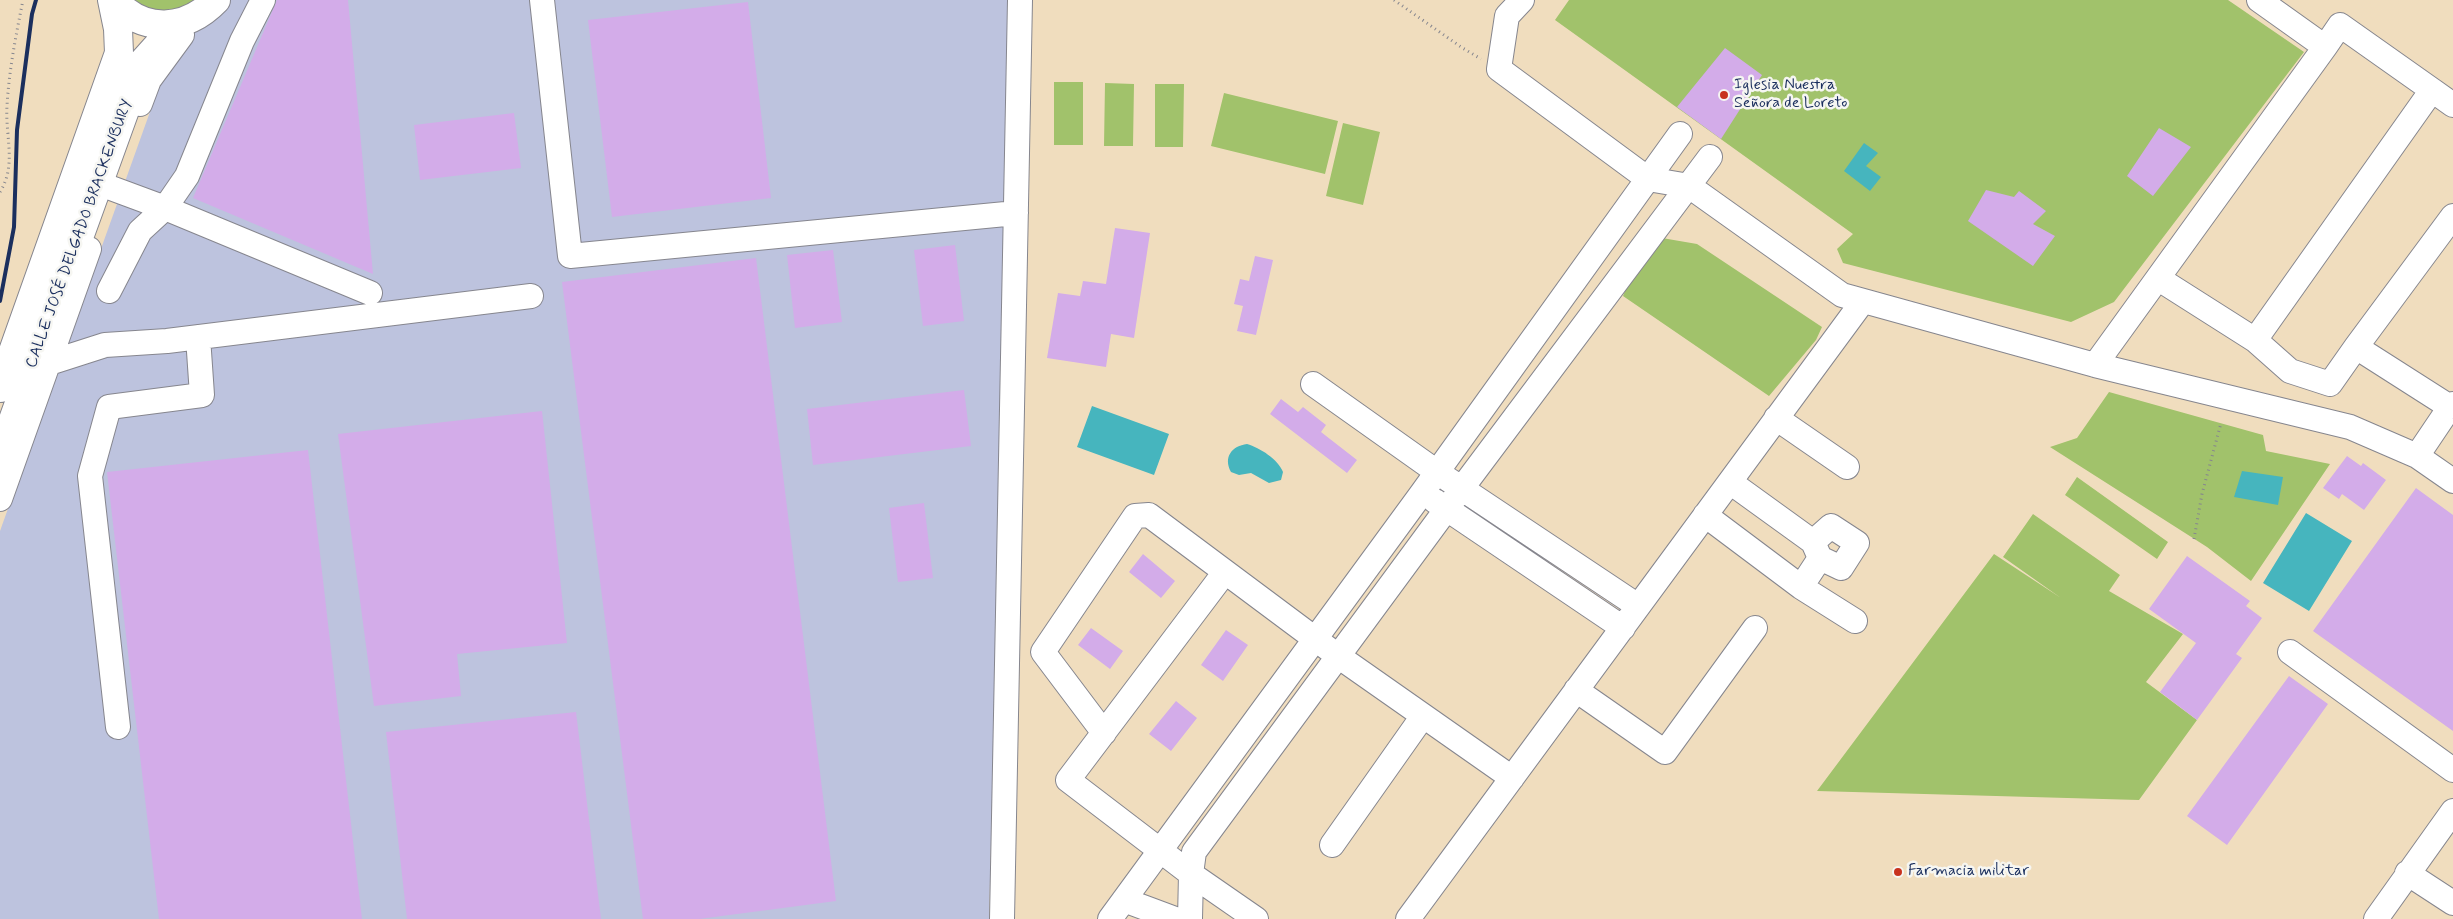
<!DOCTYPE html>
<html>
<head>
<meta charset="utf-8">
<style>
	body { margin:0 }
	canvas { display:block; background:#f0ddbe }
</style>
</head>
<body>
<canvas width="2453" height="919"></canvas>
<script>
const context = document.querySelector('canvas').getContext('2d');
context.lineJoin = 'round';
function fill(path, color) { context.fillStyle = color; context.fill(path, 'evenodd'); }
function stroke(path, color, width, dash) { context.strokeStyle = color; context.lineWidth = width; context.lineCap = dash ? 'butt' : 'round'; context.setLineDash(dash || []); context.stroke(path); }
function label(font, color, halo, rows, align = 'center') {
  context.font = font + ' Mynerve,sans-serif'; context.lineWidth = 5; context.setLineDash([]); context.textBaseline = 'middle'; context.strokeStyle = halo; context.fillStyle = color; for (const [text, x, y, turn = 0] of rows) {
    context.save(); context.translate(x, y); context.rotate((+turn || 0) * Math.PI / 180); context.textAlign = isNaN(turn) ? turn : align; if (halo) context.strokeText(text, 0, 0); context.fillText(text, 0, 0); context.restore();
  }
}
const industrial = new Path2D(`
	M190,0h817v221l-18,698h-989v-388z`);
const green = new Path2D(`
	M131,0h68c-26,15 -42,16 -68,0z
	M1569,0h659l76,52 -190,250 -43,20 -228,-59 -6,-14 16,-15 -298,-214z
	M1054,82h29v63h-29z
	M1105,83l29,1 -1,62h-29z
	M1155,84h29l-1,63h-28z
	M1224,93l114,28 -13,53 -114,-28z
	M1343,123l37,9 -17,73 -37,-9z
	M1662,238l35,6 125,83 -6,13 -47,56 -146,-100 23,-54z
	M2109,392l154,43 3,16 64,13 -79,117 -44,-34 -157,-100 27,-9z
	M2077,477l91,65 -11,17 -92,-64z
	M2033,514l87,61 -11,16 74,43 -37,48 51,38 -58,80 -322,-9 177,-237 67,44 -58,-41z`);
const water = new Path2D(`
	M1864,143l14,10 -12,13 15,11 -11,14 -26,-20z
	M1092,406l77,28 -15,41 -77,-28z
	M1247,444c13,4 31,15 36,28l-2,8 -12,3 -18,-10 -12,2 -8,-3c-8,-15 1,-26 16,-28z
	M2242,471l41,6 -5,28 -44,-8z
	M2306,513l46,28 -43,70 -46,-28z`);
const building = new Path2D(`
	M277,0h71l25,274 -180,-76z
	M748,2l23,196 -159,19 -24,-197z
	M1725,48l37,27 -41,64 -44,-32z
	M514,113l7,55 -101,12 -6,-55z
	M2159,128l32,19 -38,49 -26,-20z
	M1986,190l28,7 5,-6 27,20 -13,13 22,12 -22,30 -65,-45z
	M1115,228l35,5 -16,105 -23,-4 -5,33 -59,-9 11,-65 22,3 3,-15 23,3z
	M955,245l9,76 -41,5 -9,-76z
	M833,250l9,72 -47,6 -8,-73z
	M1255,256l18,4 -17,75 -19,-4 6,-25 -9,-2 6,-25 9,2z
	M756,258l80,643 -137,18h-56l-81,-637z
	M964,390l7,56 -158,19 -6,-56z
	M1281,399l17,13 5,-5 23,18 -5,7 36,28 -10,13 -77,-59z
	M542,411l25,232 -110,11 4,42 -87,10 -36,-272z
	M308,450l54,469h-203l-52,-447z
	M2347,456l14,10 2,-3 23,17 -22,30 -22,-16 -3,5 -16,-11z
	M2416,488l37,27v216l-140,-100z
	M924,503l9,75 -35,4 -9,-74z
	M1143,554l32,27 -14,17 -32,-26z
	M2187,556l63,45 -4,5 16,12 -26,36 6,4 -45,62 -37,-28 36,-49 -47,-34z
	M1091,628l32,23 -13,18 -32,-24z
	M1226,630l22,15 -25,36 -22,-16z
	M2289,676l39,28 -101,141 -40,-29z
	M1176,701l21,17 -26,33 -22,-17z
	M576,712l25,207h-194l-21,-187z`);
const path = new Path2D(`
	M1394,0l67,47 20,12
	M0,192c17,-27 5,-56 7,-86 2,-36 9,-71 16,-106
	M2194,539l8,-45 19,-71`);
const minor = new Path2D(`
	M542,0l28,256 446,-43
	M1522,0l-15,16 -8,53 149,110 41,7 153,109 253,70 255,62 67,29 36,25
	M2432,90l21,15
	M140,104l9,-24 33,-45
	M111,188l54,20 205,85
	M2453,216l-97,131 94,60 3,-3
	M2159,279l96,61 35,31 40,13 26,-37
	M109,291l31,-60 25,-23 22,-32 55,-135 21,-41
	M2255,340l177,-250 -92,-65 -15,22
	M49,363l56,-18 62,-4 364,-45
	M2095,365l230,-318 -66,-47
	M1313,384l124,88 201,134
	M1776,418l71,49
	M2417,456l33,-49
	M1730,482l83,60
	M0,499l89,-250
	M1435,501l188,127
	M1705,515l96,72 54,34
	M1225,572l-157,208 123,94 65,45
	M1801,587l19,-29 -7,-16 18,-16 26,17 -16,25 -21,-10
	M2290,652l163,118
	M1576,690l89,62 90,-124
	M118,727l-28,-251 19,-69 93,-12 -4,-58
	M1104,733l-61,-81 92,-136 14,-1 189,141 174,122
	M1332,845l91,-129
	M2407,873l46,30
	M1124,900l51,19
	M1002,919l18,-919
	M1110,919l312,-426 258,-359
	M1190,919l1,-45 3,-22 268,-364 248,-331
	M1408,919l455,-618
	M2376,919l77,-108`);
const major = new Path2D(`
	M114,0c29,34 72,31 102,0
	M0,388l119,-335 -1,-24 -6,-29
	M0,456l142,-393 36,-40`);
const rail = new Path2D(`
	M0,301l14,-74 3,-97 15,-116 4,-14`);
const markers = [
	[1724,95,5,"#c8321e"],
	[1898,872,5,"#c8321e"]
];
const poiNames = [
	["Iglesia Nuestra",1734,86],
	["Señora de Loreto",1734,104],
	["Farmacia militar",1908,872]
];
const streetNames = [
	["CALLE JOSÉ DELGADO BRACKENBURY",80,234,-70]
];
fill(industrial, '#bdc3de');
fill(green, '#a1c26b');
fill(water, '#46b5be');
fill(building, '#d3ace9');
stroke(minor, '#86868e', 26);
stroke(major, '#86868e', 30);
stroke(path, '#86868e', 3, [1, 4]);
stroke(minor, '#fff', 24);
stroke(major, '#fff', 28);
stroke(rail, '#1b2f5e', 4);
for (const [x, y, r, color] of markers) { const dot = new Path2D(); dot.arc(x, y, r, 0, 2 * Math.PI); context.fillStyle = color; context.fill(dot); stroke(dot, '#f6f6f2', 2); }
label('16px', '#1b2f5e', '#f6f6f2', poiNames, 'left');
label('16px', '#1b2f5e', '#f6f6f2', streetNames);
</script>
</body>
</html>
